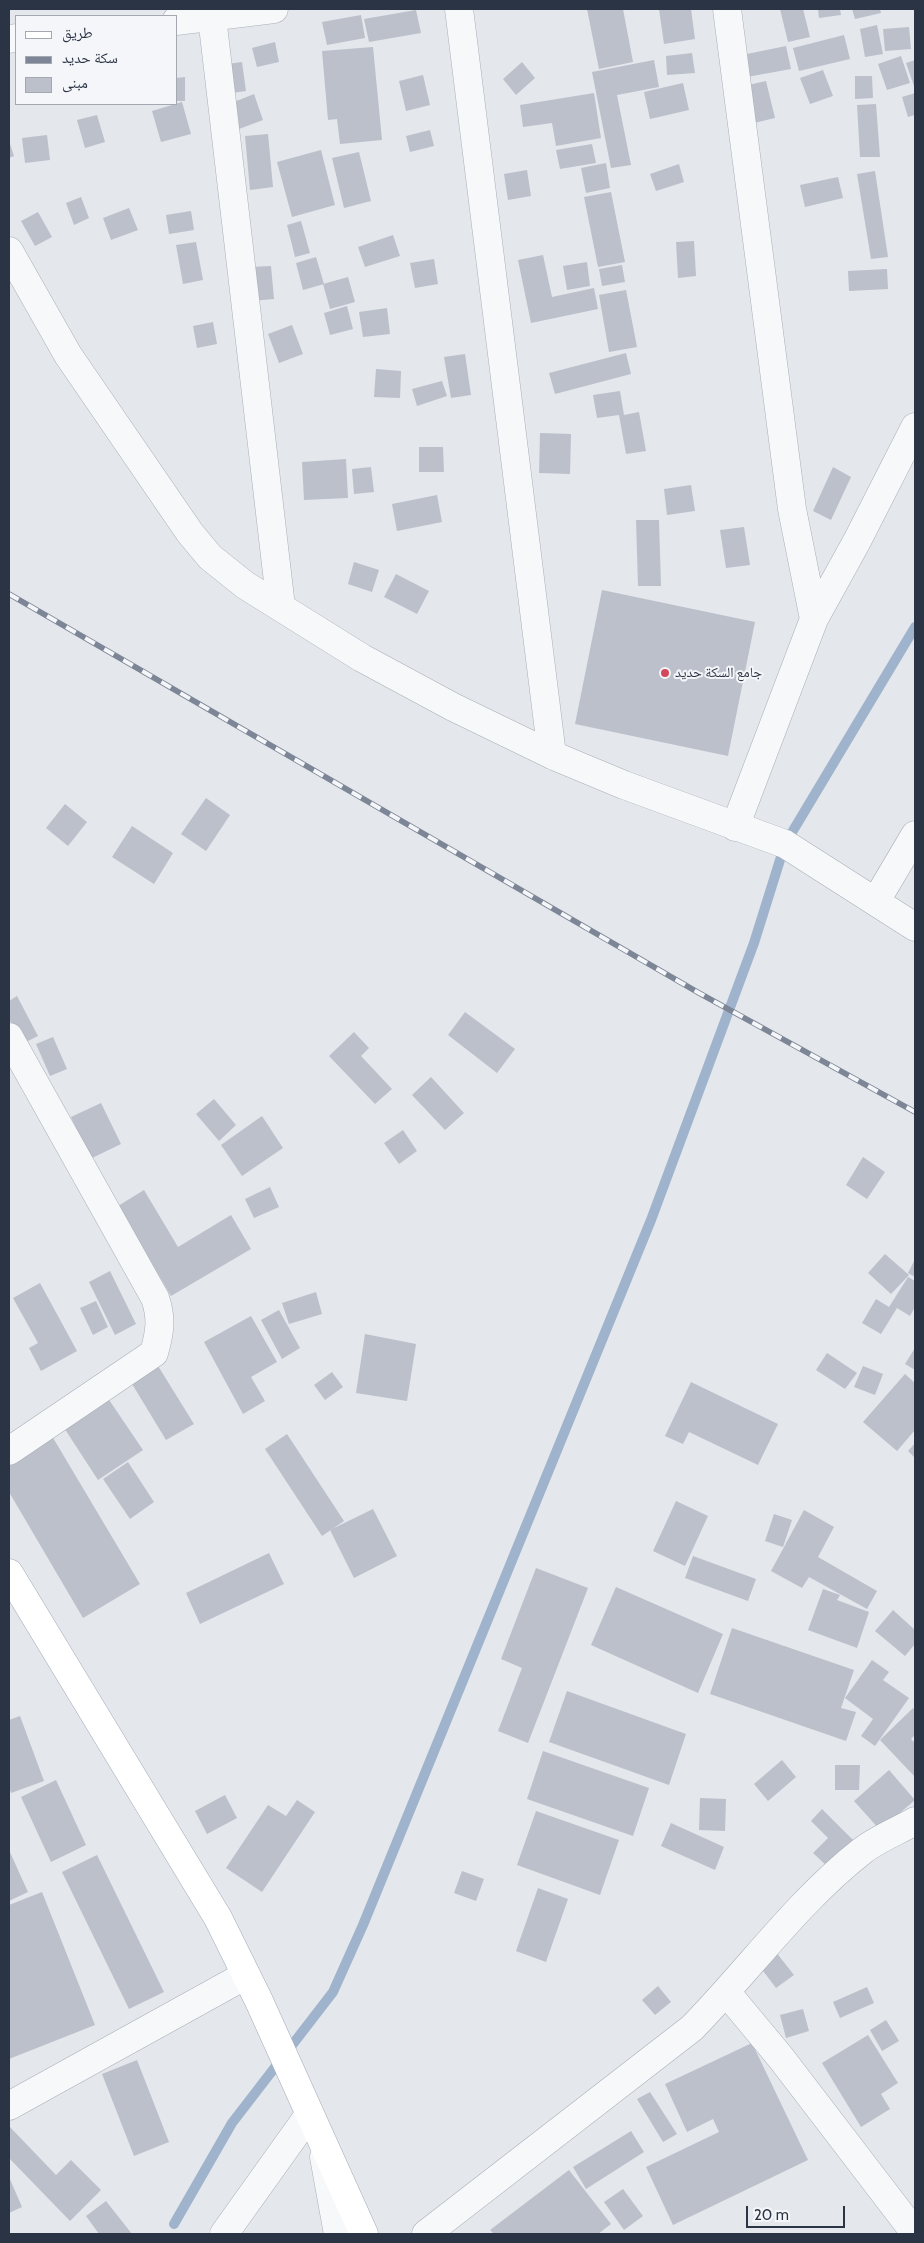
<!DOCTYPE html>
<html>
<head>
<meta charset="utf-8">
<style>
	body { margin:0 }
	#map { position:relative; width:924px; height:2243px; overflow:hidden; background:#e4e7ec; font-family:Cabin,"Noto Naskh Arabic",sans-serif }
	canvas { display:block }
	.frame { position:absolute; inset:0; border:10px solid #2b3445; pointer-events:none }
	.legend { position:absolute; left:15px; top:15px; width:162px; height:90px; box-sizing:border-box; background:#f4f6f9; border:1px solid #a4a8b1; margin:0; padding:6px 9px; list-style:none; font-size:15px; color:#2b3445 }
	.legend li { display:flex; align-items:center; gap:10px; height:25px }
	.legend b { width:25px; border:1px solid #a4a8b1 }
	.scale { position:absolute; left:746px; top:2206px; width:99px; height:22px; box-sizing:border-box; border:2px solid #2b3445; border-top:0; padding-left:6px; font-size:15px; line-height:18px; white-space:nowrap; color:#2b3445; -webkit-text-stroke:4px #f4f6f9; paint-order:stroke }
</style>
</head>
<body>
<div id="map">
<canvas width="924" height="2243"></canvas>
<div class="frame"></div>
<ul class="legend">
<li><b style="height:6px;background:#fff"></b>طريق</li>
<li><b style="height:6px;background:#7d8696"></b>سكة حديد</li>
<li><b style="height:14px;background:#bbc0ca"></b>مبنى</li>
</ul>
<div class="scale">20 m</div>
</div>
<script>
const context = document.querySelector('canvas').getContext('2d');
context.lineJoin = 'round';
function stroke(path, color, width, dash) { context.strokeStyle = color; context.lineWidth = width; context.lineCap = dash ? 'butt' : 'round'; context.setLineDash(dash || []); context.stroke(path); }
function fill(path, color) { context.fillStyle = color; context.fill(path, 'evenodd'); }
function label(font, color, halo, rows, align = 'center') {
  context.font = font + ' Cabin,"Noto Naskh Arabic",sans-serif'; context.lineWidth = 4; context.setLineDash([]); context.textBaseline = 'middle'; context.strokeStyle = halo; context.fillStyle = color; for (const [text, x, y, turn = 0] of rows) {
    context.save(); context.translate(x, y); context.rotate((+turn || 0) * Math.PI / 180); context.textAlign = isNaN(turn) ? turn : align; if (halo) context.strokeText(text, 0, 0); context.fillText(text, 0, 0); context.restore();
  }
}
const stream = new Path2D(`
	M174,2224l58,-101 101,-131 30,-67 288,-705 103,-277 31,-99 130,-217`);
const building = new Path2D(`
	M587,9h36l10,53 -34,7z
	M659,9h32l4,30 -31,5z
	M780,9h23l7,28 -22,5z
	M818,9h22l1,6 -22,3z
	M852,9h28l1,4 -26,6z
	M416,10l5,23 -52,9 -5,-23z
	M361,15l4,23 -38,7 -5,-23z
	M877,25l6,29 -18,3 -5,-28z
	M909,27l2,22 -26,2 -2,-22z
	M844,35l6,24 -51,12 -6,-23z
	M275,42l4,20 -22,5 -5,-19z
	M786,46l5,23 -44,8 -5,-22z
	M373,47l9,93 -42,4 -3,-25 -9,1 -6,-69z
	M692,53l3,20 -28,2 -1,-19z
	M901,56l9,27 -23,7 -9,-26z
	M654,60l5,27 -42,8 14,70 -20,3 -19,-96z
	M915,60v29l-9,-26z
	M242,62l4,29 -22,3 -4,-29z
	M522,62l13,16 -19,17 -13,-16z
	M823,70l10,26 -23,8 -10,-26z
	M423,75l7,30 -24,6 -7,-30z
	M855,76h17l1,22 -18,1z
	M185,77v24h-9v-23z
	M766,81l9,37 -21,5 -10,-37z
	M683,83l6,27 -39,9 -6,-27z
	M594,93l7,45 -45,8 -4,-23 -29,4 -3,-22z
	M915,93v22l-7,2 -6,-20z
	M254,94l9,26 -24,9 -10,-25z
	M182,102l9,32 -30,8 -9,-31z
	M876,104l4,53h-20l-3,-52z
	M97,115l8,27 -20,6 -8,-28z
	M430,130l4,16 -24,6 -4,-16z
	M268,134l5,53 -23,3 -5,-54z
	M47,135l3,25 -25,3 -3,-25z
	M9,141l5,15 -5,2z
	M592,144l4,19 -36,6 -4,-19z
	M321,150l14,55 -43,12 -15,-55z
	M359,152l12,49 -27,7 -12,-50z
	M606,163l4,25 -24,5 -5,-25z
	M679,164l5,18 -28,9 -6,-17z
	M527,170l4,26 -23,4 -4,-26z
	M875,171l13,86 -17,2 -14,-85z
	M838,177l5,21 -38,9 -5,-22z
	M611,192l14,70 -27,5 -14,-70z
	M81,197l8,21 -15,7 -8,-22z
	M129,208l9,22 -27,10 -8,-22z
	M191,211l3,19 -25,4 -3,-19z
	M38,212l14,25 -17,9 -14,-25z
	M301,221l9,32 -15,4 -8,-32z
	M393,235l7,21 -35,11 -7,-20z
	M694,241l2,35 -18,2 -2,-36z
	M196,242l7,38 -20,4 -7,-39z
	M543,255l9,42 42,-9 4,21 -67,14 -13,-63z
	M316,257l8,27 -21,6 -7,-27z
	M434,259l4,25 -23,4 -5,-25z
	M587,262l3,24 -23,4 -4,-24z
	M622,265l3,17 -23,4 -3,-17z
	M271,266l3,33 -22,2 -2,-34z
	M887,269l1,20 -39,2 -1,-20z
	M348,277l7,25 -25,7 -7,-25z
	M626,290l11,57 -28,5 -10,-57z
	M347,306l6,23 -23,6 -6,-22z
	M387,308l3,26 -27,3 -4,-25z
	M213,322l4,22 -20,4 -4,-22z
	M292,325l11,29 -24,9 -11,-29z
	M626,353l5,21 -76,20 -6,-21z
	M465,354l6,41 -20,3 -7,-41z
	M376,369l25,2 -1,27 -26,-1z
	M442,381l5,15 -30,10 -5,-17z
	M620,391l4,24 15,-3 7,39 -20,3 -7,-39 -22,3 -4,-23z
	M540,433l31,1 -1,40 -31,-1z
	M419,447h24l1,25h-25z
	M346,459l2,39 -44,2 -2,-38z
	M371,467l3,25 -20,2 -2,-25z
	M833,467l18,10 -20,43 -18,-9z
	M691,485l4,26 -28,4 -3,-26z
	M437,495l5,27 -45,9 -5,-27z
	M636,520h23l2,66h-23z
	M744,527l6,38 -24,3 -6,-38z
	M354,562l25,8 -7,22 -24,-8z
	M396,574l33,17 -12,23 -33,-17z
	M602,590l153,32 -27,134 -153,-32z
	M206,798l24,17 -24,36 -25,-17z
	M65,804l22,18 -19,24 -22,-18z
	M132,826l41,27 -19,31 -42,-27z
	M17,996l21,40 -16,8 -13,-25v-18z
	M465,1012l50,37 -18,24 -49,-38z
	M354,1032l15,16 -8,8 31,33 -17,15 -46,-48z
	M53,1037l14,32 -17,7 -14,-32z
	M431,1077l33,36 -19,17 -33,-35z
	M214,1099l22,26 -17,16 -23,-27z
	M101,1103l20,41 -31,15 -19,-42z
	M262,1116l21,32 -41,28 -21,-31z
	M403,1130l14,21 -18,13 -15,-21z
	M863,1157l22,15 -18,27 -21,-14z
	M270,1187l9,20 -25,11 -9,-19z
	M144,1190l34,57 53,-32 20,34 -80,47 -53,-90z
	M885,1254l24,21 -18,19 -23,-21z
	M915,1259v18l-7,-4z
	M110,1271l26,53 -21,11 -26,-53z
	M908,1277l7,4v26l-5,9 -13,-8 -16,26 -19,-11 14,-24 13,8z
	M40,1283l37,68 -36,20 -12,-23 9,-5 -25,-45z
	M316,1292l6,22 -33,10 -7,-21z
	M96,1301l12,26 -15,8 -13,-27z
	M279,1310l21,38 -18,11 -21,-39z
	M251,1316l26,46 -26,15 14,24 -22,13 -39,-72z
	M365,1334l51,10 -9,57 -51,-8z
	M915,1348v22l-10,-6z
	M150,1353l44,71 -28,16 -43,-71z
	M827,1353l30,20 -12,16 -29,-19z
	M863,1366l20,8 -8,21 -21,-8z
	M332,1372l11,15 -18,13 -11,-15z
	M905,1374l10,9v47l-18,21 -34,-29z
	M691,1382l87,42 -20,41 -69,-33 -6,12 -18,-8z
	M101,1388l42,62 -45,30 -41,-63z
	M43,1421l97,163 -57,34 -74,-126v-50z
	M287,1434l57,87 -22,15 -57,-87z
	M915,1443v15l-7,-7z
	M128,1462l26,40 -24,17 -27,-40z
	M676,1501l32,15 -23,50 -32,-15z
	M373,1509l24,47 -43,22 -24,-48z
	M804,1510l30,17 -16,30 59,34 -10,18 -58,-32 -7,11 -31,-17z
	M774,1514l18,6 -9,27 -18,-6z
	M269,1553l15,31 -84,40 -14,-31z
	M693,1556l63,23 -8,22 -63,-23z
	M536,1568l52,20 -60,155 -30,-12 24,-63 -21,-9z
	M616,1587l107,47 -25,59 -107,-48z
	M823,1589l17,6 -3,5 32,12 -12,36 -49,-18z
	M893,1610l22,20v14l-10,12 -30,-25z
	M732,1628l122,42 -13,38 15,4 -10,29 -136,-47z
	M872,1660l17,12 -6,8 26,18 -34,48 -14,-10 12,-17 -28,-21z
	M567,1691l119,43 -17,51 -120,-43z
	M913,1708l2,3v24l-4,4 4,4v34l-35,-37z
	M20,1716l24,65 -33,12 -2,-6v-67z
	M543,1751l106,37 -16,48 -106,-37z
	M782,1760l14,17 -28,24 -14,-17z
	M835,1765h25l-1,25h-24z
	M889,1770l26,30 -35,30 -26,-29z
	M56,1780l30,65 -35,17 -30,-65z
	M225,1795l12,23 -30,16 -12,-23z
	M700,1798l26,1 -1,32 -26,-1z
	M297,1800l18,12 -53,80 -36,-24 42,-63 18,11z
	M822,1809l33,33 -26,26 -16,-15 15,-15 -17,-17z
	M536,1811l83,29 -19,55 -83,-30z
	M671,1823l53,24 -9,23 -54,-24z
	M9,1850l19,42 -19,9z
	M97,1855l67,137 -35,17 -67,-137z
	M462,1871l22,8 -8,22 -22,-8z
	M538,1888l30,11 -22,63 -30,-11z
	M42,1892l53,133 -86,34v-154z
	M768,1942l26,33 -18,13 -25,-33z
	M658,1986l13,16 -16,13 -13,-15z
	M867,1987l7,16 -34,15 -7,-16z
	M803,2009l6,22 -23,7 -6,-23z
	M886,2020l13,21 -17,10 -12,-21z
	M868,2035l30,48 -17,11 9,15 -29,18 -39,-64z
	M752,2043l56,117 -135,65 -27,-58 73,-35 -6,-13 -26,13 -22,-48z
	M137,2060l32,82 -35,14 -32,-82z
	M650,2092l27,42 -14,8 -26,-43z
	M9,2126l47,49 15,-15 30,30 -31,31 -61,-63z
	M631,2131l13,21 -58,37 -13,-22z
	M569,2170l42,54 -13,10h-104l-4,-4z
	M9,2177l13,30 -13,6z
	M623,2189l20,27 -19,14 -20,-28z
	M106,2201l26,33h-33l-13,-18z`);
const minor = new Path2D(`
	M459,9l93,746
	M727,9l65,500 22,110
	M212,17l69,590
	M176,21l98,-12
	M9,39l7,-1
	M9,251l59,104 122,178 20,24 35,28 117,73 91,49 99,48 72,30 161,59 130,83
	M735,827l79,-208 43,-78 58,-114
	M876,901l39,-66
	M9,1037l146,261c7,20 5,34 -1,55l-145,98
	M727,1993l54,65 134,175
	M9,2106l237,-131
	M324,2157l14,77
	M224,2234l85,-119
	M426,2234l266,-206c57,-58 105,-126 170,-177 15,-12 36,-20 53,-30`);
const major = new Path2D(`
	M9,1573l209,345 41,83 105,233`);
const rail = new Path2D(`
	M9,594l690,399 216,119`);
const markers = [
	[665,673,5,"#d1495b"]
];
const poiNames = [
	["جامع السكة حديد",675,673]
];
stroke(stream, '#9fb4cc', 10);
fill(building, '#bbc0ca');
stroke(minor, '#a9aeb7', 29);
stroke(major, '#a3abb8', 29);
stroke(minor, '#f7f8fa', 28);
stroke(major, '#fff', 28);
stroke(rail, '#7d8696', 5.5);
stroke(rail, '#f4f6f9', 4, [11]);
for (const [x, y, r, color] of markers) { const dot = new Path2D(); dot.arc(x, y, r, 0, 2 * Math.PI); context.fillStyle = color; context.fill(dot); stroke(dot, '#f4f6f9', 2); }
label('14px', '#2b3445', '#f4f6f9', poiNames, 'left');
</script>
</body>
</html>
